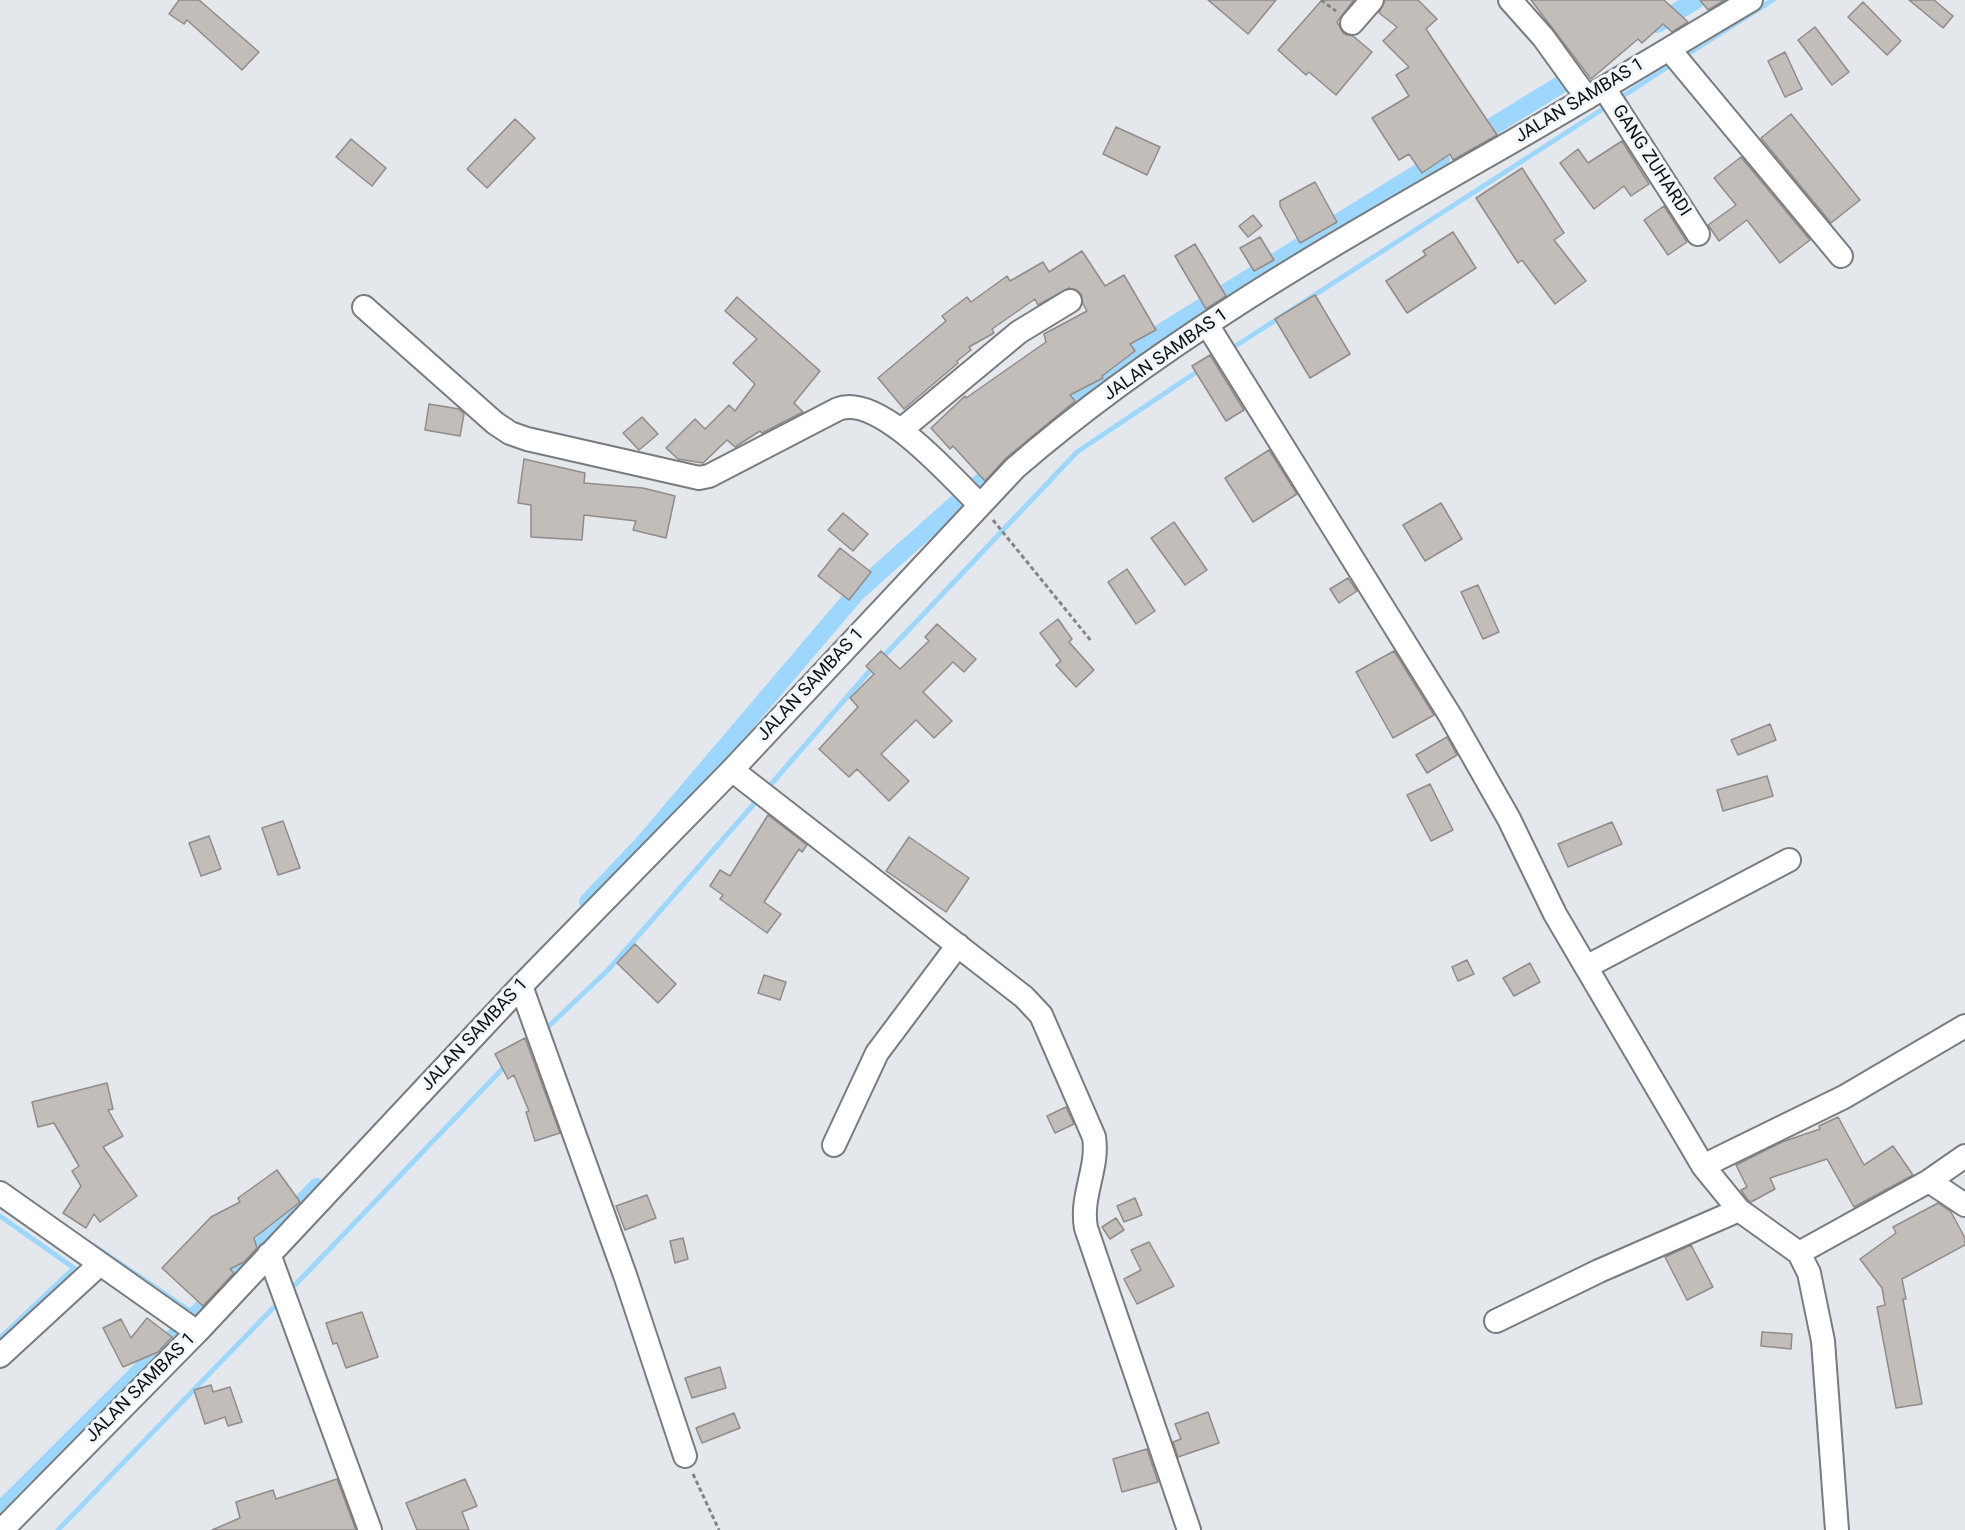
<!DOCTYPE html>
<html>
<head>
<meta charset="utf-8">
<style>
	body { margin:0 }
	canvas { display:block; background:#e4e8ed }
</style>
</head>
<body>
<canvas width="1965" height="1530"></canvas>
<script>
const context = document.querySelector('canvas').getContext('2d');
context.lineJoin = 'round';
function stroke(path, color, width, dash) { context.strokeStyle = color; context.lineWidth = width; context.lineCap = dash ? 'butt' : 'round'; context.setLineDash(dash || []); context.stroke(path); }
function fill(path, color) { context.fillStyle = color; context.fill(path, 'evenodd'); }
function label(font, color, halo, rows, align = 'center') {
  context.font = font + ' Roboto,sans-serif'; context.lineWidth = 6; context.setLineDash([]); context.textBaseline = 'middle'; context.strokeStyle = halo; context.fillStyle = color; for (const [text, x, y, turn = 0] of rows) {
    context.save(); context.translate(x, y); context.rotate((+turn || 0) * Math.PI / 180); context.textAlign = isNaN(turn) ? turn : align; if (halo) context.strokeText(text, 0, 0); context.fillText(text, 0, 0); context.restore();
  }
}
const stream = new Path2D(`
	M1691,52l82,-52
	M1617,100l49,-32
	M1237,345l372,-240
	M881,659l196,-207 124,-83
	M772,783l102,-117
	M550,1025l58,-55 145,-165
	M0,1216l74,52 -74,70
	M93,1245l103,70
	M295,1285l211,-220
	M58,1530l215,-222`);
const canal = new Path2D(`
	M1657,24l39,-24
	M1472,139l88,-54
	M979,484l140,-125 322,-200
	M588,902l54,-57 215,-253 100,-89
	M195,1316l122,-129
	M0,1511l176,-176`);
const building = new Path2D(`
	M179,0h20l60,52 -17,18 -55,-50 -3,4 -15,-10z
	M1208,0h68l-28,34z
	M1322,0h32l-17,22 7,12 9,2 19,16 -36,43 -27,-23 -3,3 -28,-25z
	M1385,0h33l19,19 -11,10 71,106 -44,25 -3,-6 -28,19 -13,-19 -10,6 -27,-42 37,-22 -13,-21 13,-8 -26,-26 14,-14 -18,-14z
	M1531,0h133l24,22 -16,10 -9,-8 -21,19 -4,-4 -47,40z
	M1700,0h25l-17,10z
	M1909,0h25l19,16 -10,12z
	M1863,2l38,39 -14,14 -39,-38z
	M1815,27l34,45 -17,13 -34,-45z
	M1785,52l17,37 -17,8 -17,-36z
	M1791,114l69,86 -29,23 -70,-85z
	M515,119l20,19 -48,50 -20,-19z
	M1116,127l44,20 -13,28 -44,-21z
	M351,139l35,29 -14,18 -36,-29z
	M1622,141l27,43 -18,12 -7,-10 -30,23 -34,-46 18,-14 10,14z
	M1741,157l69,83 -30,23 -33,-43 -28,21 -11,-16 28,-20 -22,-27z
	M1522,168l42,65 -10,7 32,41 -31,23 -33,-44 -4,3 -42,-65z
	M1315,182l22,40 -37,21 -20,-37v-5z
	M1664,206l23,36 -19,13 -24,-35z
	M1253,215l9,11 -14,11 -9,-11z
	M1453,232l23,36 -69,45 -21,-32 40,-26 -3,-4z
	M1260,237l14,23 -20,11 -14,-23z
	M1195,244l31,52 -20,13 -31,-53z
	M1082,251l23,35 19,-11 32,55 -26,14 5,7 -33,25 1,2 -33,17 5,6 -69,57 -21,23 -32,-35 -3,3 -19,-21 34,-32 1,2 80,-56 -2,-8 43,-23 -4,-7 -2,-10 -12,-6 -31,17 -3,-6 -43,30 2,4 -25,14 2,3 -14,11 1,2 -54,46 -26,-31 68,-57 -4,-5 25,-19 4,5 36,-26 3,5 33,-19 6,10z
	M1315,295l35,59 -40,24 -35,-59z
	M737,297l83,74 -26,32 9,9 -41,21 -2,-2 -25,16 -8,-7 -24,23 -25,-4 -12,-11 29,-29 10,10 24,-24 6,6 20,-27 -22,-21 24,-24 -32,-28z
	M1210,355l34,55 -18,11 -34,-55z
	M429,404l30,5 5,5 -4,22 -35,-6z
	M642,417l16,17 -19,16 -16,-17z
	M1269,450l28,44 -44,28 -28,-44z
	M524,459l61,14 -1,10 59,5 32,8 -9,42 -33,-8 3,-9 -52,-6 -2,25 -51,-3v-32l-13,-2z
	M1441,503l21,36 -37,22 -22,-36z
	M843,513l25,21 -15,17 -25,-21z
	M1174,522l33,48 -22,15 -34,-47z
	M840,548l31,24 -22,28 -31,-24z
	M1127,569l28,42 -19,13 -28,-42z
	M1348,578l9,13 -18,12 -9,-14z
	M1478,585l21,47 -16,7 -22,-47z
	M1058,619l14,20 -3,3 25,28 -18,17 -20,-22 5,-4 -21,-28z
	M937,624l39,35 -12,13 -11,-10 -30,30 29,29 -18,17 -18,-18 -35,34 28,27 -20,20 -32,-32 -8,8 -30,-28 39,-42 -8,-9 24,-24 -8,-8 15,-15 19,18 29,-28 -4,-4z
	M1394,651l40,64 -41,23 -37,-66z
	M1770,724l6,16 -38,15 -7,-15z
	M1447,737l10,18 -30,18 -11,-18z
	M1767,776l6,20 -50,15 -6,-21z
	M1430,784l23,46 -22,11 -24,-46z
	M768,815l39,30 -5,7 -3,-3 -35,53 17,12 -14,19 -47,-34 3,-4 -13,-9 10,-16 10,6z
	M283,821l17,47 -22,7 -16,-47z
	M1612,822l10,22 -54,23 -10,-23z
	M209,836l12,33 -20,7 -12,-33z
	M909,837l60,41 -23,34 -60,-41z
	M635,944l41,40 -18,19 -41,-40z
	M1467,960l7,14 -16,7 -6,-14z
	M1530,963l10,19 -26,14 -11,-18z
	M764,975l22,7 -6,18 -22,-7z
	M525,1038l35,95 -25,8 -9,-29 3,-1 -15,-36 -6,4 -13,-25z
	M107,1083l6,26 -5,1 15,26 -20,11 34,49 -37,26 -6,-8 -8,14 -23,-15 18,-27 -9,-15 7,-5 -25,-43 -16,4 -6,-25z
	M1066,1107l8,17 -19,9 -8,-17z
	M1838,1117l26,48 29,-19 20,29 -59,32 -27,-48 -57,19 5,11 -24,13 -3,-2 -7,-10 6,-3 -11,-22 46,-23 38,-13 -1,-3z
	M277,1170l23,32 -46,36 3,10 -13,14 -14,7 4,4 -31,33 -41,-38 49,-51 29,-15 -2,-4z
	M647,1195l9,23 -31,12 -9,-24z
	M1135,1198l7,17 -18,7 -7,-16z
	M1938,1203l13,9 14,26v7l-63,34 4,20h-3l19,105 -26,4 -19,-101 8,-2 -3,-17 -22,-29 36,-26 -3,-6z
	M1116,1218l8,12 -14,9 -8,-12z
	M683,1238l5,21 -13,4 -5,-22z
	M1149,1242l25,44 -37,18 -13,-25 17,-9 -10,-20z
	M1691,1245l22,42 -26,13 -22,-43z
	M362,1312l16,45 -32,11 -9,-25 -4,1 -7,-21z
	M147,1318l25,19 -14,15 -35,15 -20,-39 18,-9 10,19z
	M1762,1332l30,2 -1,15 -30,-3z
	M720,1367l6,21 -34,10 -7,-20z
	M211,1385l2,7 17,-5 12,35 -14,4 -3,-9 -20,7 -11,-34z
	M1208,1412l11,31 -41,14 -5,-15 8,-3 -6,-15z
	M734,1413l6,15 -38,15 -6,-15z
	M1147,1449l11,33 -36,10 -9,-33z
	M337,1479l19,51h-144l28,-12 -4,-16 37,-12 3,9z
	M465,1479l12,27 -15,6 7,18h-52l-11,-27z`);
const path = new Path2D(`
	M1321,0l15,11
	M993,520l99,122
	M693,1474l26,56`);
const minor = new Path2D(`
	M1510,0l33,37 44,61
	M1352,23l20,-23
	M1669,49l172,207
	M1604,88l94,146
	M364,307l131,116 15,10 17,6 172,39 10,-2 129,-67c41,-16 113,68 141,95
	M1208,326l243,391 58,102 46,95 148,252 36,44 60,43 10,20 14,68 14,189
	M901,430l118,-98 51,-31
	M732,770l292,227 17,18 53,122c5,31 -14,59 -8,91l103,302
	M1586,967l203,-107
	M521,986l104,289 60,181
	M834,1145l43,-92 81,-108
	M1703,1166l141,-69 121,-71
	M1929,1181l36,24
	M0,1193l197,139
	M1799,1253l130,-72 36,-25
	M269,1254l101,276
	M1496,1321l103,-50 140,-61
	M0,1356l100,-92
	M2,1530l195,-198 324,-346 211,-216 283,-302c139,-121 303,-215 463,-307 92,-52 182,-107 273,-161`);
const streetNames = [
	["JALAN SAMBAS 1",1580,101,-31],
	["GANG ZUHARDI",1651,161,57],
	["JALAN SAMBAS 1",1166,355,-35],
	["JALAN SAMBAS 1",811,685,-47],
	["JALAN SAMBAS 1",475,1035,-47],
	["JALAN SAMBAS 1",141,1388,-45]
];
stroke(stream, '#9ed7fd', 5);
stroke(canal, '#9ed7fd', 18);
fill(building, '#c3bdba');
stroke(building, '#918b89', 1.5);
stroke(minor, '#787c7f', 26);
stroke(path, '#828588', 3, [4.5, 3]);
stroke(minor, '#fff', 22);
label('18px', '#0f1012', '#f1f6fa', streetNames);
</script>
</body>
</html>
